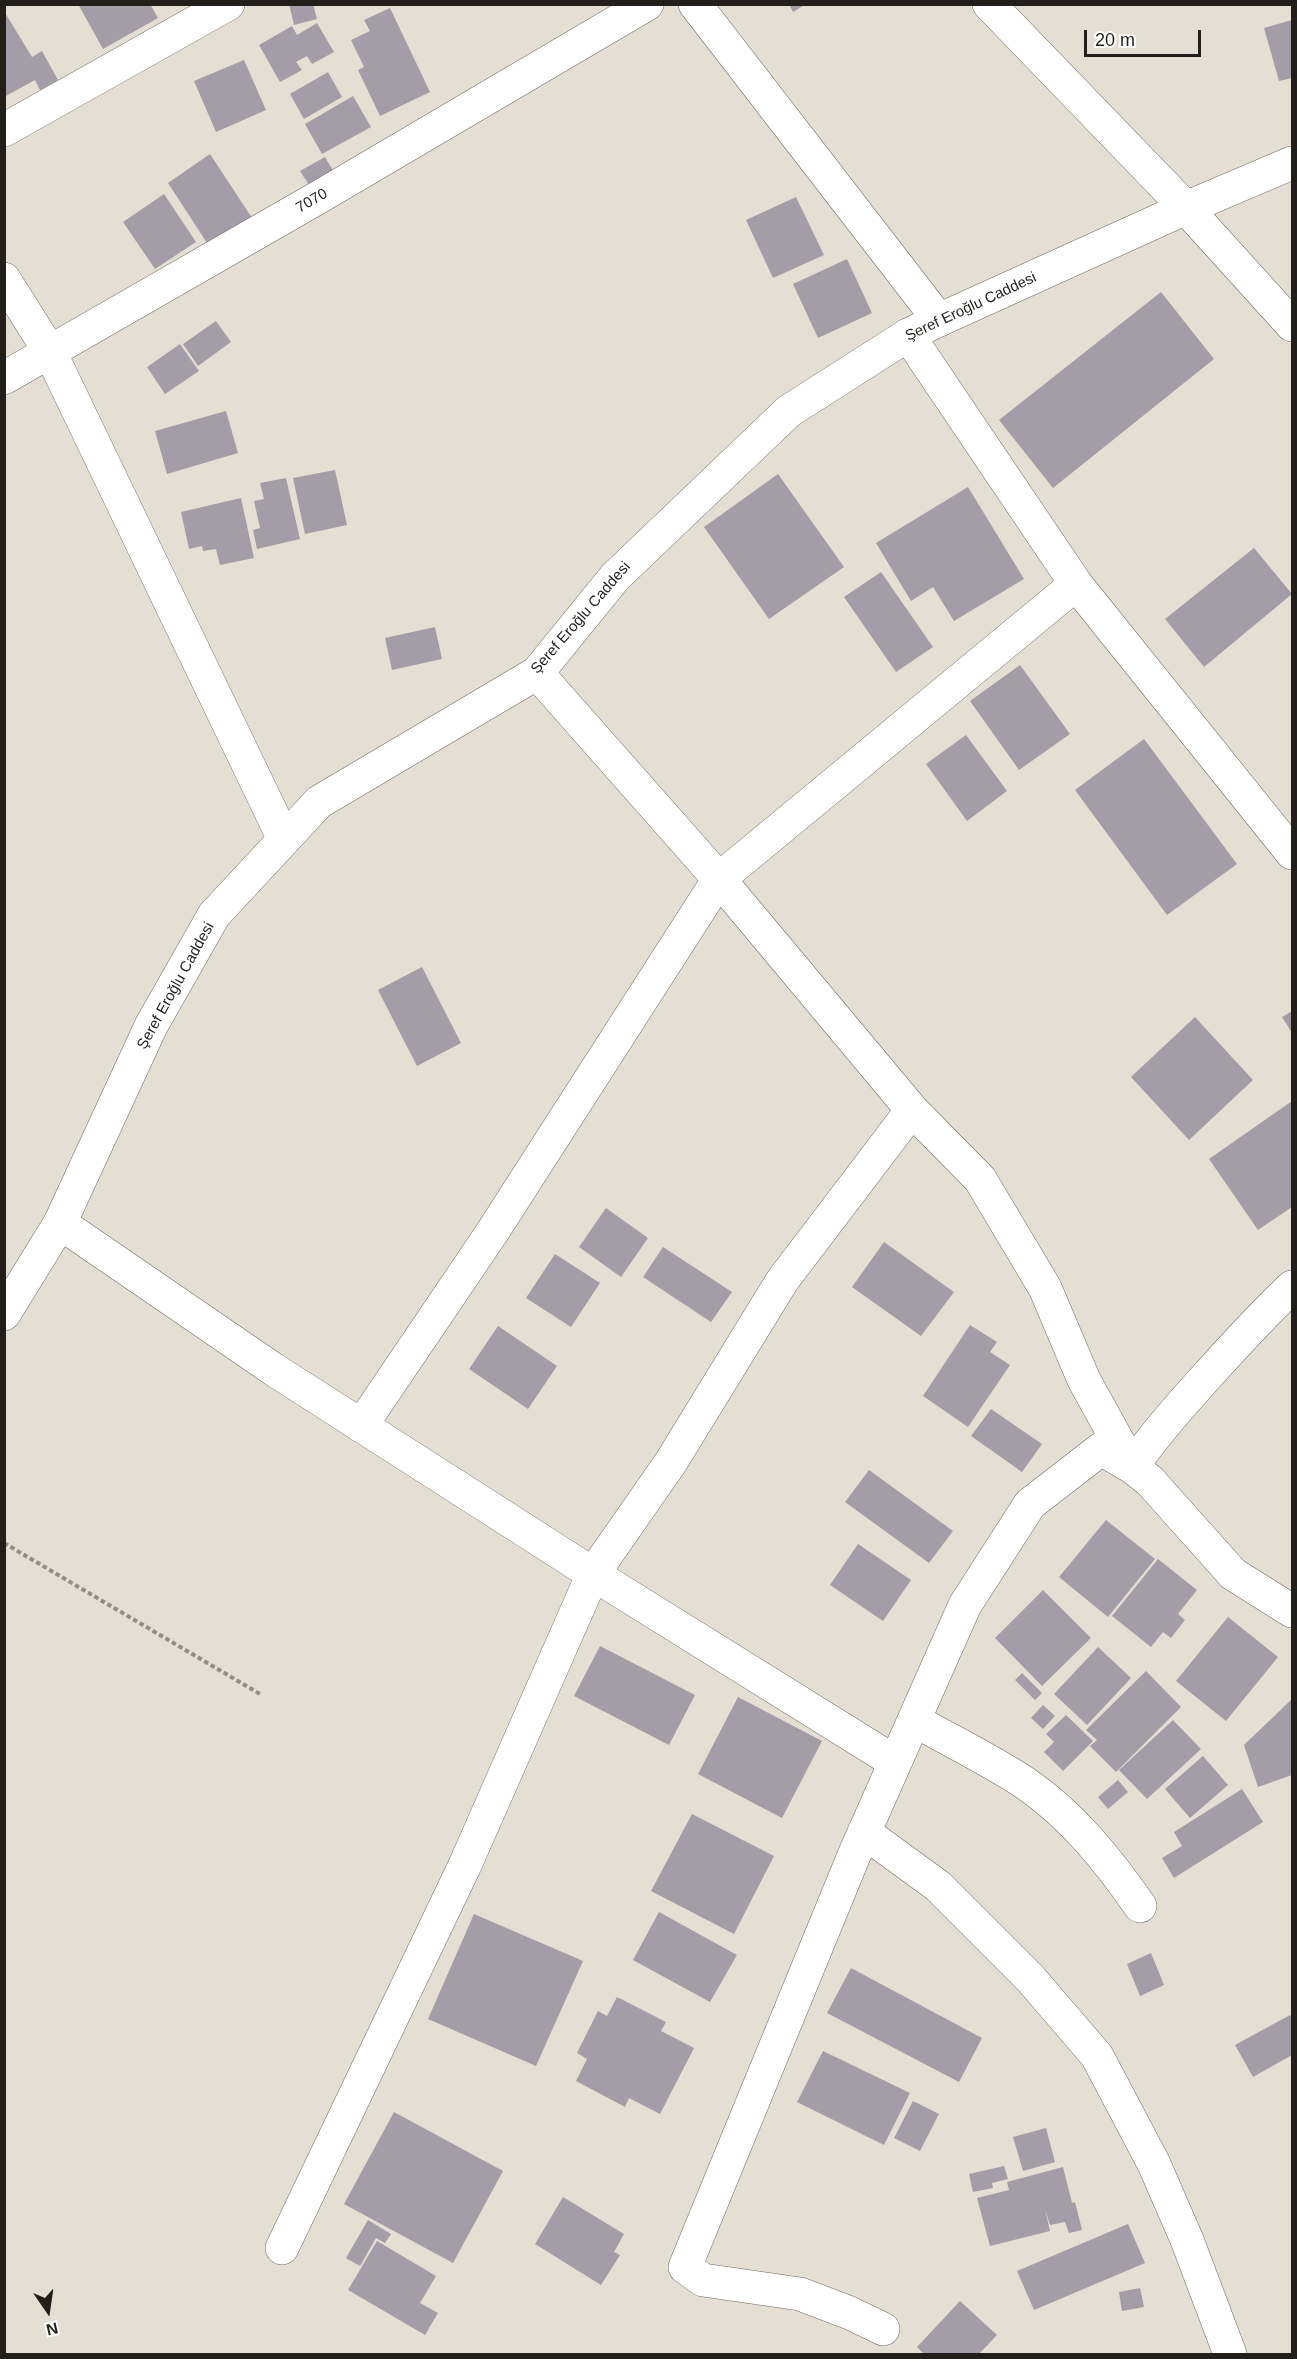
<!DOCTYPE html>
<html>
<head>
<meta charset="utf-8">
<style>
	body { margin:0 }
	#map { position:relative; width:1297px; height:2359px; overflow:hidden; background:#e5ded3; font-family:Helvetica,sans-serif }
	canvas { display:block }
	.frame { position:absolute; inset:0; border:6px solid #221f1b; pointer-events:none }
	.north { position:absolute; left:18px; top:2281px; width:60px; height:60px; -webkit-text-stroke:4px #fff; paint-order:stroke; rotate:167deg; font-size:16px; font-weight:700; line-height:24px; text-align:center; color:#221f1b }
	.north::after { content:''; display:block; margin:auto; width:21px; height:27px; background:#221f1b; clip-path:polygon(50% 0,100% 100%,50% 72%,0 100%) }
	.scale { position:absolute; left:1084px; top:30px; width:117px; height:27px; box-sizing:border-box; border:3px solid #221f1b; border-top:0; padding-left:8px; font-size:18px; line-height:21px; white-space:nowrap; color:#221f1b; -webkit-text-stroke:4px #fff; paint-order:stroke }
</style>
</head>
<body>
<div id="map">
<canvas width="1297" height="2359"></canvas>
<div class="frame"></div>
<div class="north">N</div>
<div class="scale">20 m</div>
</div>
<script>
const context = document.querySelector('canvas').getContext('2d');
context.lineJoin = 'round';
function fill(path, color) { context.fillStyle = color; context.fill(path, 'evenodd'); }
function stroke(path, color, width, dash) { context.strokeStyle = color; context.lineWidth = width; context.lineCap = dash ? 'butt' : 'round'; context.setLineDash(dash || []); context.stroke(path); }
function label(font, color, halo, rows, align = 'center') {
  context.font = font + ' Helvetica,sans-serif'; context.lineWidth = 4.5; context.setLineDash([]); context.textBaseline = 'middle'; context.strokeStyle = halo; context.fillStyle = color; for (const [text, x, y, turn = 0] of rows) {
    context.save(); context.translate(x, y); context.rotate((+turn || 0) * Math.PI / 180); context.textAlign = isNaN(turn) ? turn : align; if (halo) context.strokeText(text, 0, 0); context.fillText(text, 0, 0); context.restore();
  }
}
const building = new Path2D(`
	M78,4h72l8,14 -55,31z
	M289,4h24l4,15 -23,6z
	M789,4h17l-13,8z
	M390,8l40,84 -50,24 -22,-46 6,-3 -13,-27 19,-9 -6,-11z
	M4,11l28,46 10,-6 16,29 -18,10 -5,-10 -31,17z
	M1292,20v58l-13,3 -15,-53z
	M317,23l17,29 -22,12 -5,-8 -11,6 6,8 -22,12 -21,-37 33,-19 5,9z
	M244,60l22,50 -50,22 -22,-51z
	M328,72l14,25 -38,22 -14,-25z
	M353,96l18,31 -49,27 -17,-30z
	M210,154l42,64 -43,28 -41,-63z
	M325,157l10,17 -24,14 -11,-17z
	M164,194l32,48 -41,27 -32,-47z
	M796,197l28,58 -51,23 -27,-58z
	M847,259l25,54 -54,25 -25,-54z
	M1161,292l53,67 -161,129 -54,-68z
	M216,321l15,21 -33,24 -15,-22z
	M180,344l19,27 -34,23 -18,-27z
	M226,411l12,42 -71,21 -12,-43z
	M335,470l12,55 -42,9 -12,-56z
	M778,474l66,93 -75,52 -65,-92z
	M286,478l14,61 -43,10 -4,-19 7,-2 -6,-27 10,-2 -4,-16z
	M968,487l56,92 -70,42 -21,-34 -22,14 -35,-58z
	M241,498l13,60 -34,7 -4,-16 -13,2 -1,-5 -13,3 -8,-37z
	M1254,548l38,46 -88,73 -39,-48z
	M881,572l52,75 -37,25 -52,-75z
	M435,627l7,32 -50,11 -7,-32z
	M1020,665l50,69 -51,36 -49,-69z
	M966,735l41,56 -40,30 -41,-57z
	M1144,739l93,125 -70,51 -92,-125z
	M422,967l39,76 -44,23 -39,-76z
	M1292,1011v22l-10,-16z
	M1195,1017l58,63 -64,60 -58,-63z
	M1292,1101v106l-34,23 -49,-71z
	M606,1208l42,30 -27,39 -42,-30z
	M884,1242l70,50 -33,44 -69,-49z
	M663,1247l69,45 -21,30 -68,-45z
	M555,1254l45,29 -29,44 -45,-29z
	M970,1325l27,17 -7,10 20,13 -42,62 -45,-31z
	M498,1326l59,40 -29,43 -59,-40z
	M991,1409l51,35 -20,28 -51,-36z
	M869,1470l84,61 -24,32 -84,-61z
	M1106,1520l49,39 -47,58 -49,-40z
	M858,1544l53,36 -28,41 -53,-36z
	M1158,1559l39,31 -19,24 7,6 -14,18 -8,-6 -12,15 -39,-31z
	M1043,1590l48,48 -49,48 -47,-48z
	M1228,1617l50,40 -52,64 -50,-40z
	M600,1646l95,49 -26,50 -95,-49z
	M1098,1647l33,31 -44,47 -33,-31z
	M1146,1671l35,36 -65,65 -26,-26 7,-6 -11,-10z
	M1022,1673l20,20 -7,7 -20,-20z
	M738,1697l84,44 -40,77 -84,-44z
	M1292,1699v76l-34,12 -14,-42z
	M1043,1705l12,11 -12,13 -12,-11z
	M1066,1715l27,26 -30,30 -19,-19 10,-10 -8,-8z
	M1173,1720l28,29 -54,50 -28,-29z
	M1203,1756l25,29 -38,33 -25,-29z
	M1118,1780l10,12 -20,17 -10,-12z
	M1242,1789l21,33 -89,56 -12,-20 20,-12 -8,-14z
	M692,1814l82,42 -40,78 -83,-43z
	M659,1912l78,43 -27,47 -77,-42z
	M474,1914l109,47 -47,105 -108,-47z
	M1151,1953l13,32 -24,11 -13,-32z
	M851,1968l131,70 -23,44 -132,-69z
	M617,1997l49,25 -5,9 33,17 -34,66 -31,-16 -4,9 -49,-26 11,-22 -10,-6 21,-42 9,5z
	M1290,2015l2,4v36l-39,22 -18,-32z
	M823,2051l87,42 -26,52 -87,-43z
	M913,2101l26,13 -19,37 -26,-13z
	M394,2112l109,59 -50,92 -109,-59z
	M1046,2128l9,34 -32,9 -10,-34z
	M1004,2166l4,13 -16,4 1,5 -20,4 -4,-18z
	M1063,2167l9,36 3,-1 7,28 -13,3 -4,-11 -15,3 -5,-16 5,22 -60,15 -13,-48 32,-8 -2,-8z
	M563,2197l61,37 -10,18 6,3 -19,30 -66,-41z
	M368,2220l23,14 -6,9 -9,-5 -16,28 -14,-8z
	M1128,2224l17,39 -111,47 -17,-39z
	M377,2241l59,35 -16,27 18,10 -13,22 -77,-45z
	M1140,2288l4,19 -22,4 -3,-19z
	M960,2301l37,34 -18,19h-55l-7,-7z`);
const path = new Path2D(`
	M4,1543l256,151`);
const street = new Path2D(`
	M695,4l244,316
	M989,4l197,204 106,117
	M4,130l224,-126
	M4,279l46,73 234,487
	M908,335l168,249 216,269
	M4,378l315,-181 328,-193
	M912,1110l68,69 65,109 39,92 48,87 18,14 83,93 59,37
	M4,1314l56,-91 213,146 320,205 302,188
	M361,1426l132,-195 226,-352 357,-295
	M914,1720c37,21 76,40 111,63 47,32 83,77 115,123
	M864,1832l74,54 92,92 67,78 57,108 33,76 43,114
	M282,2248l183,-383 128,-291 78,-112 111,-181 130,-171 -193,-231 -182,-206
	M883,2329l-33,-16 -50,-19 -97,-14 -18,-13 170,-414 110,-248 65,-101 71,-55 31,18c22,-32 48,-61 74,-90 28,-31 56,-62 86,-90`);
const secondary = new Path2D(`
	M60,1223l91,-197 63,-111 105,-113 218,-129 78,-96 174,-166 119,-76 31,-15 247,-112 106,-45`);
const streetNames = [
	["7070",312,201,-30],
	["Şeref Eroğlu Caddesi",971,307,-25],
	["Şeref Eroğlu Caddesi",581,618,-49],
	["Şeref Eroğlu Caddesi",176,986,-61]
];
fill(building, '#a39da8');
stroke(street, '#706960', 34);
stroke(secondary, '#706960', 34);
stroke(path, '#928d85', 4, [4.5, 3]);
stroke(street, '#fff', 33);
stroke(secondary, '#fff', 33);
label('15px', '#221f1b', '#fff', streetNames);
</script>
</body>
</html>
